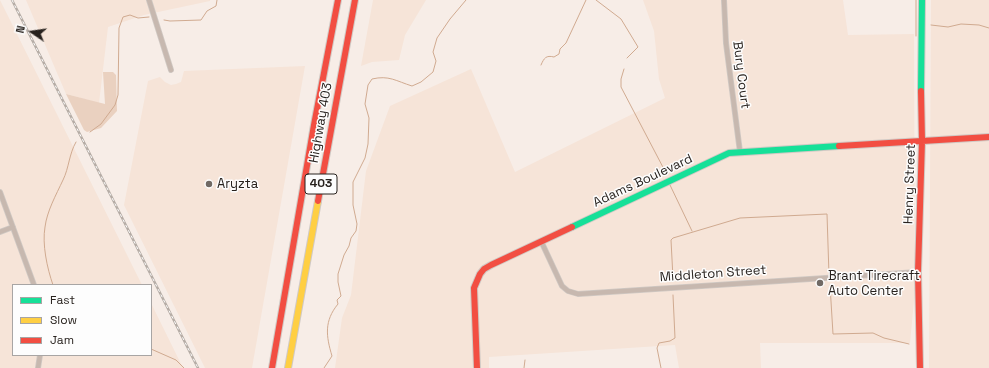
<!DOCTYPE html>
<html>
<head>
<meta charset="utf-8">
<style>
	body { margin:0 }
	#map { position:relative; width:989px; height:368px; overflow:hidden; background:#f7ede7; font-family:"Space Grotesk",sans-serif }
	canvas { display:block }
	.legend { position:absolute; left:12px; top:284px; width:140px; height:72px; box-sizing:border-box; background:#fdfdfd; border:1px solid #a8a5a4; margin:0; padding:5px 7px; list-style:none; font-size:12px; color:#28221e }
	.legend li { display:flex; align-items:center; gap:8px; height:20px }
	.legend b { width:20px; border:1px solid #a8a5a4 }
	.north { position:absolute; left:12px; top:12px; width:40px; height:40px; -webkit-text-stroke:3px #fdfdfd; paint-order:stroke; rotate:283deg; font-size:11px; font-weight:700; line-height:16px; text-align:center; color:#28221e }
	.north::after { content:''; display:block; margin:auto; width:14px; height:18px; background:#28221e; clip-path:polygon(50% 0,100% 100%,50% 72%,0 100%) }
</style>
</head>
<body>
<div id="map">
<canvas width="989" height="368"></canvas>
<ul class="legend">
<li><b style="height:5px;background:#16e098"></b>Fast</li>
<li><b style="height:5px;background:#ffcf43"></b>Slow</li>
<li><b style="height:5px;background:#f24e42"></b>Jam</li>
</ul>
<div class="north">N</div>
</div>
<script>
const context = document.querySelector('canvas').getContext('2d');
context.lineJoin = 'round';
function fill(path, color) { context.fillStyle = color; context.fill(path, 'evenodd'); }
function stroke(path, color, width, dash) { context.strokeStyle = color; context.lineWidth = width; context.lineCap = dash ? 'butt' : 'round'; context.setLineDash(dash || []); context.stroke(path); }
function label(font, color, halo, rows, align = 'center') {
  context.font = font + ' "Space Grotesk",sans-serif'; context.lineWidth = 3; context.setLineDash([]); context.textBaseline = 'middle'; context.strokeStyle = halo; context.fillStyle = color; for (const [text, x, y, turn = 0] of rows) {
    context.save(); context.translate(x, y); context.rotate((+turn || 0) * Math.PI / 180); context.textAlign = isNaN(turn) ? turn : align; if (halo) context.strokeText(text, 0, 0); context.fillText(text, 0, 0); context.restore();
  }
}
const built = new Path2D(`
	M0,0l142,285h-129v70h138v-52l32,65h-183z
	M26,0h184v1l-66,14 -36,12 -9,76 -33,-9z
	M373,0h53l-21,35 -6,25 -27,2 -11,4z
	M643,0h200l5,35 66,-1 1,256 -5,53h-150l1,25h-82l-4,-23 -186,12v11h-154l7,-50 9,-23 15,-124 24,-65 81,-37 44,103 150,-74 -6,-19 -5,-48z
	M931,0h58v368h-60z
	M305,66l-53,302h-47l-81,-163 24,-124 12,-4 5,5 6,3 5,-1 5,-2 3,-11z`);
const green = new Path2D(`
	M103,72h10l3,3 1,36 -16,17 -14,4 -3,-2 -18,-36 39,10z`);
const stream = new Path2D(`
	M596,0l25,19 17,28 -11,11
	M164,20l6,1 31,-1 6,-9 9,-5 1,-6
	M931,25l17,2 13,-3 18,1 10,3
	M916,36v-36
	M541,65c3,-7 5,-10 13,-8l5,-3 1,-5 6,-6 20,-43
	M624,69l-3,10v8l45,86
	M90,132l11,-8 14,-19 3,-10 1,-67 4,-11 7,-2 8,3 11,-1
	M670,185l22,46
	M673,278l-2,-38 2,-2 67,-20 87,-4 2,61
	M53,285c-6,-17 -11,-41 -8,-58 2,-16 11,-32 18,-47 6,-12 6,-26 13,-38
	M830,285l3,49 40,-1 11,5 25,6
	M151,349l25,11 8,8
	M324,368l8,-12c-6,-20 -8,-35 6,-52l-1,-4 4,-4 -3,-14v-8l6,-19 5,-9 2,-8 5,-7 1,-7 -4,-19v-23l12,-24 3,-14 1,-26 -4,-14 3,-19 4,-6c17,-4 24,2 40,7l9,-4 12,-10 3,-11 -3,-9 4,-14 13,-19 16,-19
	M524,368l1,-8
	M661,368l-4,-20 2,-5 11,-2 5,-3 -2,-43`);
const street = new Path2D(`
	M149,0l22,70
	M724,0l2,43 14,109
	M0,192l34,93
	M0,232l13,-5
	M541,241l21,45 6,5 10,3 340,-22
	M38,368l2,-13`);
const fast = new Path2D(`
	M921,91l1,-91
	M572,227l157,-74 110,-7`);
const slow = new Path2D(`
	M288,368l30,-167`);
const jam = new Path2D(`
	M839,146l150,-9
	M318,201l37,-201
	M272,368l42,-243 24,-125
	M477,368l-3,-80 6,-14 4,-5 7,-4 81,-38
	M920,368l-2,-96 4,-131 -1,-50`);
const rail = new Path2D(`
	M12,0l186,368`);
const markers = [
	[209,184,4,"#706964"],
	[820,283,4,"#706964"]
];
const shields = [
	[321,184,32]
];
const shieldNames = [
	["403",321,184]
];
const streetNames = [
	["Bury Court",741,75,83],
	["Highway 403",321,123,-80],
	["Adams Boulevard",643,181,-25],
	["Henry Street",910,184,-88],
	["Middleton Street",713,274,-4]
];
const poiNames = [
	["Aryzta",217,184],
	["Brant Tirecraft",828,276],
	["Auto Center",828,291]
];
fill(built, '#f6e4d8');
fill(green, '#ead1c0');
stroke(stream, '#d0aa90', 1);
stroke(street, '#d0c9c4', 6);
stroke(fast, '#d0c9c4', 8);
stroke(slow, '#d0c9c4', 8);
stroke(jam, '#d0c9c4', 8);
stroke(street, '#c7b8af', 4.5);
stroke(fast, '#16e098', 6);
stroke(slow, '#ffcf43', 6);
stroke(jam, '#f24e42', 6);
stroke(rail, '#b5aca5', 2.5);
stroke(rail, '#fdfdfd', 1, [3]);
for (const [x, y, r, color] of markers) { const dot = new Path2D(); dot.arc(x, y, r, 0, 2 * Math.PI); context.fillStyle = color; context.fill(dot); stroke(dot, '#fdfdfd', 1.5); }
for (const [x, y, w] of shields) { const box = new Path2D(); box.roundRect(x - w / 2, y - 10, w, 20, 3); context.fillStyle = '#fdfdfd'; context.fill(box); stroke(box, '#28221e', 1); }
label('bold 12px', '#28221e', null, shieldNames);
label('13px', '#28221e', '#fdfdfd', streetNames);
label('13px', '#28221e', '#fdfdfd', poiNames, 'left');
</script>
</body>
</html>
